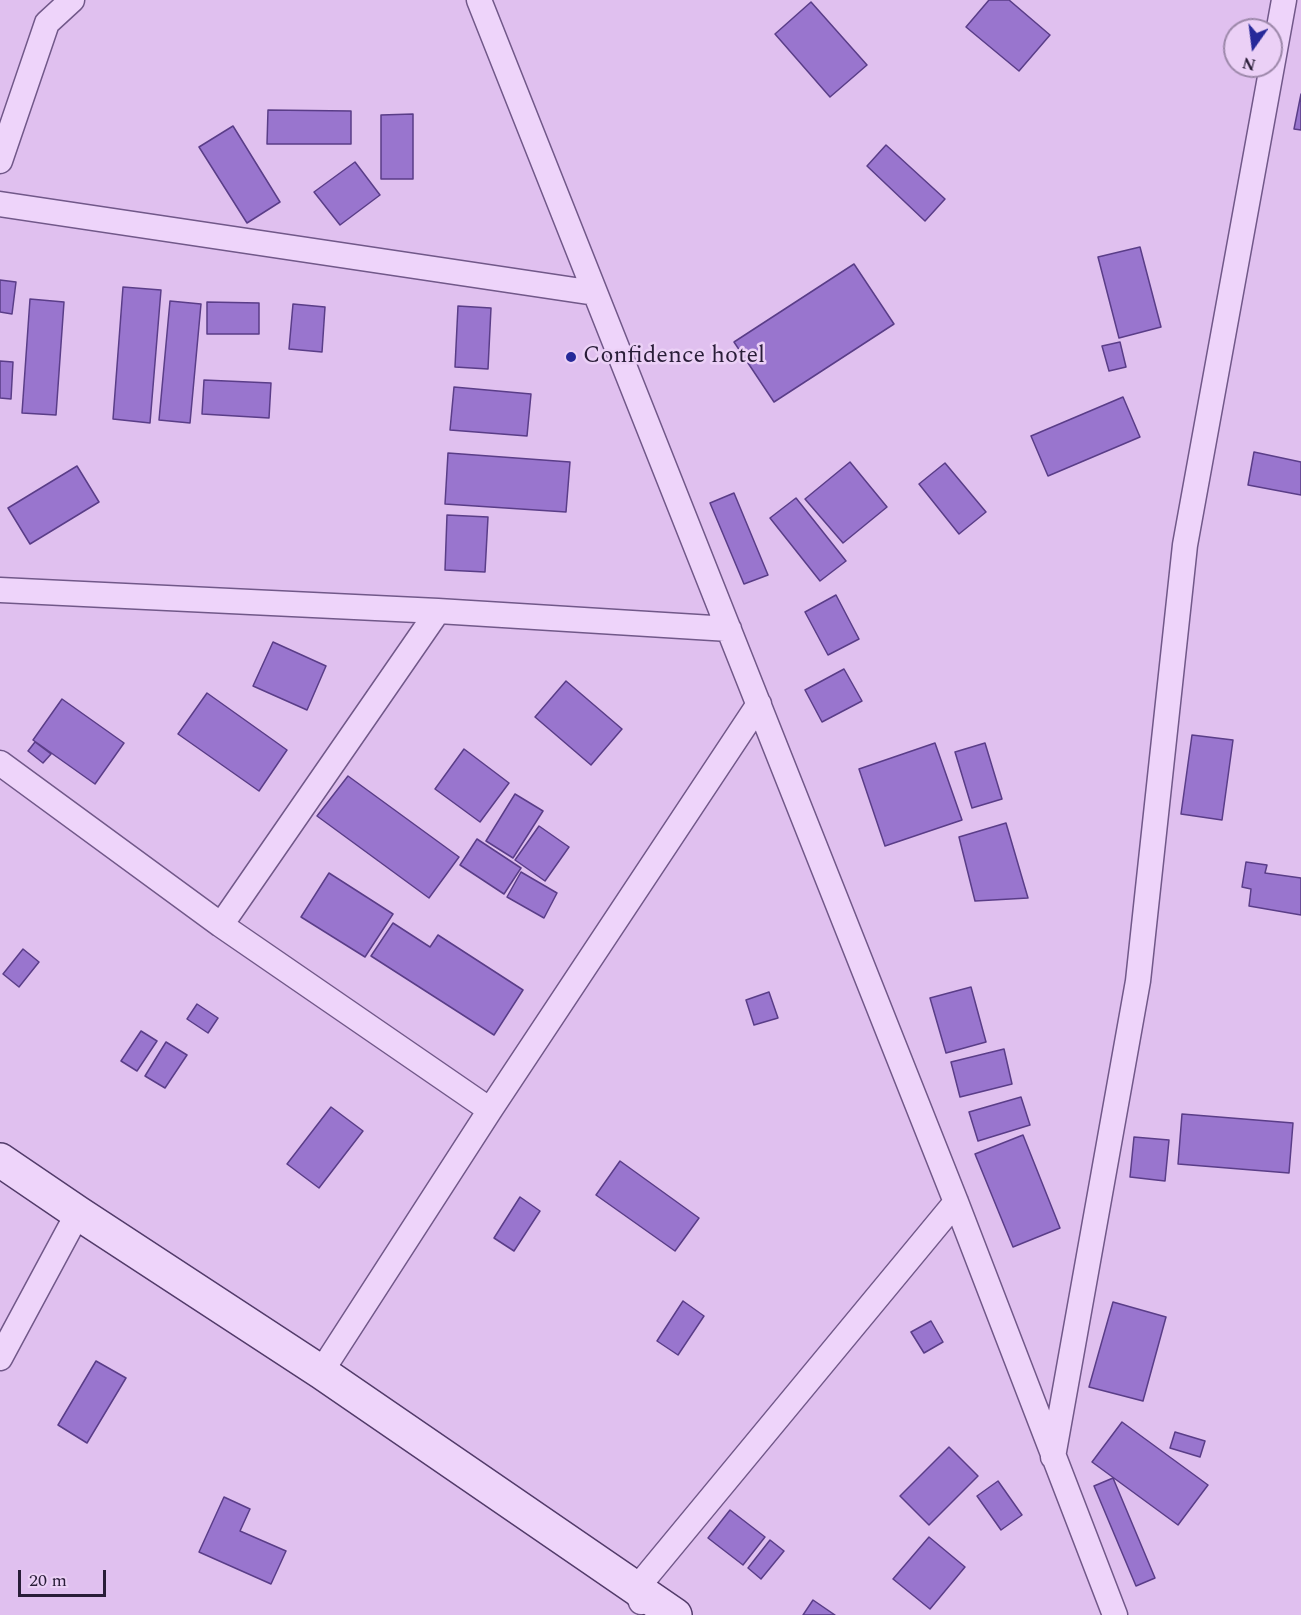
<!DOCTYPE html>
<html>
<head>
<meta charset="utf-8">
<style>
	body { margin:0 }
	#map { position:relative; width:1301px; height:1615px; overflow:hidden; background:#e0c0ef; font-family:Spectral,serif }
	canvas { display:block }
	.north { position:absolute; left:1223px; top:18px; width:60px; height:60px; box-sizing:border-box; background:#ebd0f6; border:2px solid #9d88aa; border-radius:50%; rotate:194deg; font-size:16px; font-weight:700; line-height:24px; text-align:center; color:#291d38 }
	.north::after { content:''; display:block; margin:auto; width:21px; height:27px; background:#262999; clip-path:polygon(50% 0,100% 100%,50% 72%,0 100%) }
	.scale { position:absolute; left:18px; top:1570px; width:88px; height:27px; box-sizing:border-box; border:3px solid #291d38; border-top:0; padding-left:8px; font-size:18px; line-height:21px; white-space:nowrap; color:#291d38; -webkit-text-stroke:4px #ebd0f6; paint-order:stroke }
</style>
</head>
<body>
<div id="map">
<canvas width="1301" height="1615"></canvas>
<div class="north">N</div>
<div class="scale">20 m</div>
</div>
<script>
const context = document.querySelector('canvas').getContext('2d');
context.lineJoin = 'round';
function fill(path, color) { context.fillStyle = color; context.fill(path, 'evenodd'); }
function stroke(path, color, width, dash) { context.strokeStyle = color; context.lineWidth = width; context.lineCap = dash ? 'butt' : 'round'; context.setLineDash(dash || []); context.stroke(path); }
function label(font, color, halo, rows, align = 'center') {
  context.font = font + ' Spectral,serif'; context.lineWidth = 5; context.setLineDash([]); context.textBaseline = 'middle'; context.strokeStyle = halo; context.fillStyle = color; for (const [text, x, y, turn = 0] of rows) {
    context.save(); context.translate(x, y); context.rotate((+turn || 0) * Math.PI / 180); context.textAlign = isNaN(turn) ? turn : align; if (halo) context.strokeText(text, 0, 0); context.fillText(text, 0, 0); context.restore();
  }
}
const building = new Path2D(`
	M989,0h20l41,35 -31,36 -53,-44z
	M811,2l56,63 -37,32 -55,-63z
	M1301,94v36l-7,-1z
	M268,110l83,1v33h-84z
	M413,114v65h-32v-64z
	M233,126l47,76 -33,21 -48,-76z
	M886,145l59,54 -20,22 -58,-55z
	M355,162l25,33 -40,30 -26,-33z
	M1140,247l21,80 -42,11 -21,-81z
	M854,264l40,60 -120,78 -40,-60z
	M0,280l16,2 -4,32 -12,-2z
	M123,287l38,3 -11,133 -37,-4z
	M30,299l34,3 -8,113 -34,-2z
	M170,301l31,3 -11,119 -31,-3z
	M207,302l52,1v31h-52z
	M293,304l32,3 -3,45 -33,-3z
	M458,306l33,2 -3,61 -33,-2z
	M1120,342l6,25 -17,4 -7,-25z
	M0,361l13,1 -2,37 -11,-1z
	M204,380l67,3 -2,35 -67,-4z
	M454,387l77,7 -4,42 -77,-6z
	M1123,397l17,40 -92,39 -17,-40z
	M1254,452l47,10v33l-53,-10z
	M448,453l122,9 -4,50 -121,-8z
	M850,462l37,45 -44,36 -38,-44z
	M945,463l41,49 -27,22 -40,-50z
	M77,466l22,36 -69,42 -22,-36z
	M734,493l34,82 -24,9 -34,-81z
	M796,498l50,63 -26,20 -50,-63z
	M447,515l41,2 -3,55 -40,-2z
	M836,595l23,44 -31,16 -23,-43z
	M273,642l53,24 -19,44 -54,-24z
	M844,669l18,32 -40,21 -17,-32z
	M566,681l56,48 -31,36 -56,-48z
	M207,693l80,57 -28,41 -81,-57z
	M62,699l62,44 -29,41 -62,-44z
	M1192,735l41,5 -11,80 -41,-6z
	M35,742l16,12 -8,9 -15,-12z
	M935,743l27,77 -77,26 -26,-77z
	M985,743l17,56 -30,9 -17,-56z
	M464,749l45,34 -29,39 -45,-33z
	M348,776l111,81 -30,41 -112,-82z
	M515,794l28,17 -30,47 -27,-17z
	M1006,823l22,75 -53,3 -16,-64z
	M539,826l30,21 -24,34 -30,-21z
	M477,839l44,29 -17,26 -44,-29z
	M1246,862l21,3 -2,8 36,5v37l-52,-9 2,-17 -9,-2z
	M521,872l36,21 -13,25 -37,-21z
	M329,873l64,41 -28,43 -64,-40z
	M393,923l37,24 8,-12 85,55 -29,45 -123,-79z
	M23,949l16,13 -20,25 -16,-13z
	M971,987l15,55 -40,11 -16,-55z
	M769,992l9,26 -24,7 -8,-25z
	M197,1004l21,14 -10,15 -21,-14z
	M141,1031l16,10 -20,30 -16,-10z
	M166,1042l21,13 -22,33 -20,-12z
	M1004,1049l8,35 -52,13 -9,-35z
	M1021,1097l9,28 -52,16 -9,-29z
	M331,1107l32,24 -44,57 -32,-24z
	M1182,1114l111,9 -4,50 -111,-9z
	M1023,1135l37,93 -47,19 -38,-93z
	M1134,1137l35,3 -4,41 -35,-4z
	M620,1161l79,57 -24,33 -79,-56z
	M520,1197l20,14 -26,40 -20,-13z
	M683,1301l21,15 -26,39 -21,-14z
	M1113,1302l53,15 -23,84 -54,-14z
	M931,1321l12,21 -19,11 -13,-21z
	M96,1361l30,17 -39,65 -29,-18z
	M1122,1422l86,63 -30,40 -86,-63z
	M1175,1432l30,9 -5,16 -30,-9z
	M949,1447l29,29 -49,49 -29,-29z
	M1113,1478l42,100 -19,8 -42,-100z
	M998,1481l24,34 -21,15 -24,-34z
	M224,1497l26,12 -10,22 46,20 -15,33 -72,-32z
	M730,1510l35,27 -22,28 -35,-27z
	M929,1537l36,30 -35,42 -37,-30z
	M770,1540l14,11 -23,28 -13,-11z
	M813,1600l22,15h-32z`);
const street = new Path2D(`
	M479,0l477,1202 159,413
	M0,161l47,-138 25,-23
	M0,204l595,89
	M0,590l438,21 291,18
	M0,763l221,162 269,185
	M221,925l217,-314
	M0,1358l78,-145
	M321,1372l169,-262 269,-406
	M1053,1457l85,-476 47,-436 99,-545
	M641,1602l-5,-13 320,-387`);
const secondary = new Path2D(`
	M0,1160l78,53 243,159 354,243`);
const markers = [
	[571,357,6,"#262999"]
];
const poiNames = [
	["Confidence hotel",583,357]
];
fill(building, '#9975ce');
stroke(building, '#5a3d88', 1.5);
stroke(street, '#715889', 27);
stroke(secondary, '#523b6a', 36);
stroke(street, '#eed4fa', 24);
stroke(secondary, '#eed4fa', 33);
for (const [x, y, r, color] of markers) { const dot = new Path2D(); dot.arc(x, y, r, 0, 2 * Math.PI); context.fillStyle = color; context.fill(dot); stroke(dot, '#ebd0f6', 2); }
label('24px', '#291d38', '#ebd0f6', poiNames, 'left');
</script>
</body>
</html>
